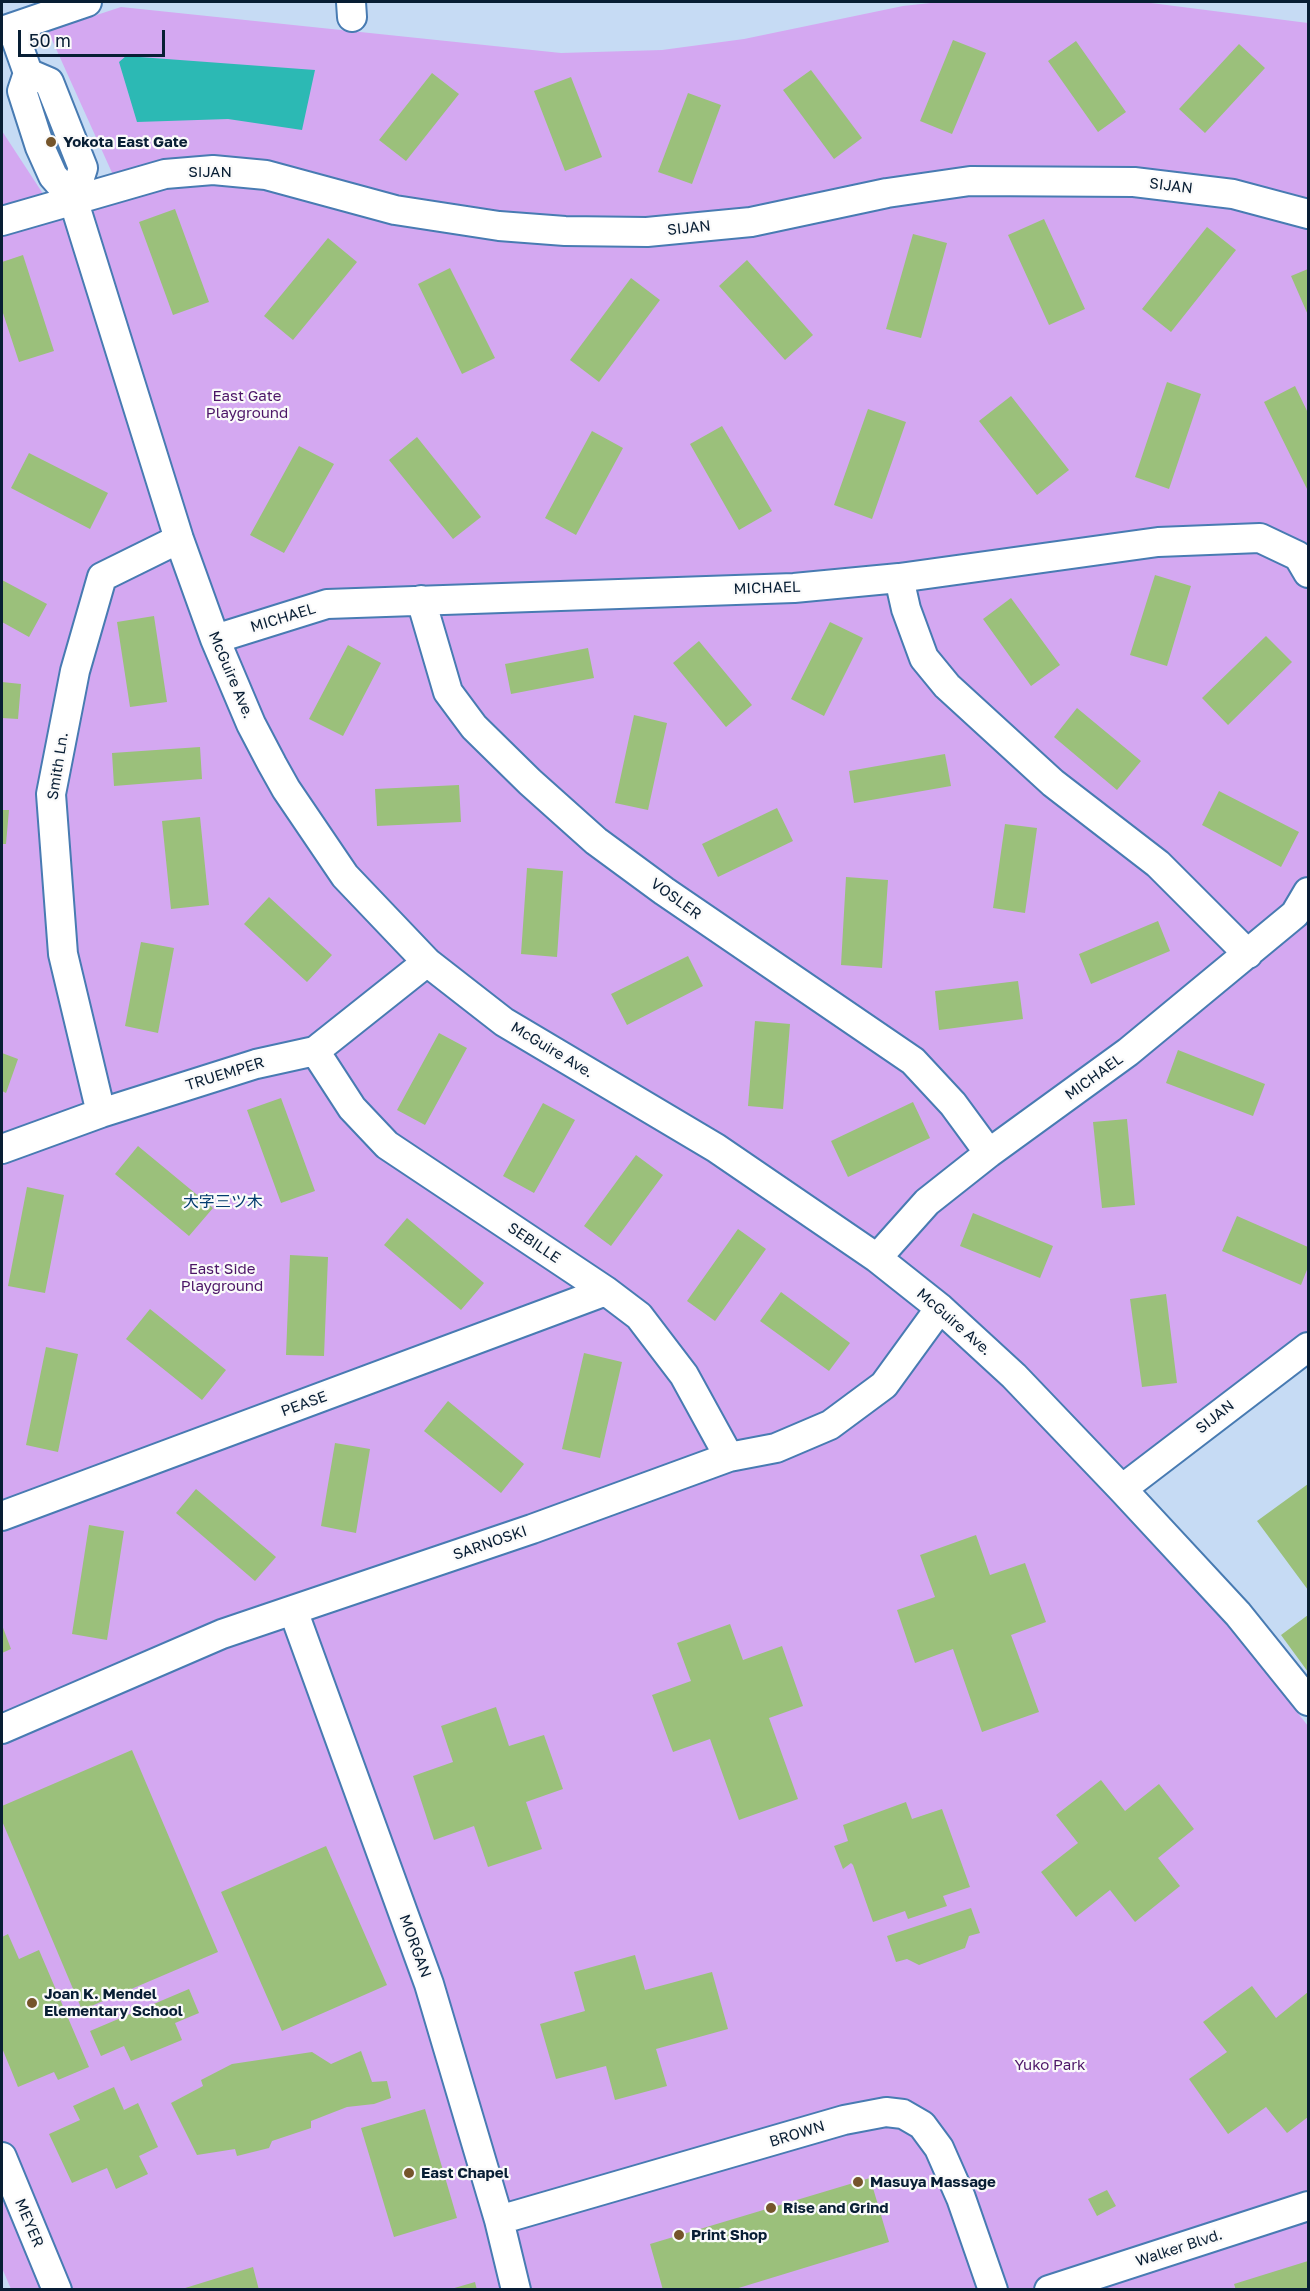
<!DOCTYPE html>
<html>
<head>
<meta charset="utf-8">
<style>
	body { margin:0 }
	#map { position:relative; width:1310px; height:2291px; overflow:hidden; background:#c6dbf4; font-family:"Golos Text",sans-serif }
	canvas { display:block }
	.frame { position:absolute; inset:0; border:3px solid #081e34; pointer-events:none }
	.scale { position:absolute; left:18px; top:30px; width:147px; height:27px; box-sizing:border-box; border:3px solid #081e34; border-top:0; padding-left:8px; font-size:18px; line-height:21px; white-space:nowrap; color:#081e34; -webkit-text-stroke:4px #fafafa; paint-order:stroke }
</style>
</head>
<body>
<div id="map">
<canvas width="1310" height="2291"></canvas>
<div class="frame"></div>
<div class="scale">50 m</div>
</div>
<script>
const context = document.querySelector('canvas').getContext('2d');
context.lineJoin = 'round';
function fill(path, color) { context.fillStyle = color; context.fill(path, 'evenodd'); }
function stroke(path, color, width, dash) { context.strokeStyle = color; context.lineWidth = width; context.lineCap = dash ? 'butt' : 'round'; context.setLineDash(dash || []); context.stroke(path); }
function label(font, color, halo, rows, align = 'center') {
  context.font = font + ' "Golos Text","Noto Sans JP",sans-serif'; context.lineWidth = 4.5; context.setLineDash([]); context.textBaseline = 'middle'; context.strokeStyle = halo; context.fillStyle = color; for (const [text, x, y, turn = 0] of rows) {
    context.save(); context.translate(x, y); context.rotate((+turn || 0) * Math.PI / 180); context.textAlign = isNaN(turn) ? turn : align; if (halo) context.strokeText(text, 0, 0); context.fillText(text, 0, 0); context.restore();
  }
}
const green = new Path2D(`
	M940,2h203l165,21v1327l-186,139 186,237v563h-1297l-9,-21v-2137l49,75 67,-20 -70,-155 73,-24 440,46 101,-3 82,-11 159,-33z`);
const water = new Path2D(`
	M126,56l189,14 -13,60 -74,-11 -91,3 -18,-60z`);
const building = new Path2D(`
	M953,40l33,13 -34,81 -32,-13z
	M1076,41l50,71 -28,20 -50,-71z
	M1239,44l26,24 -60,65 -26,-24z
	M811,70l51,68 -28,21 -51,-69z
	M432,73l27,21 -53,67 -27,-21z
	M571,77l31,80 -37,14 -31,-80z
	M688,93l33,12 -29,79 -34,-12z
	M175,209l34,93 -36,13 -34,-93z
	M1044,219l41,90 -36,16 -41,-90z
	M1207,227l29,23 -65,82 -29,-23z
	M913,234l34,9 -26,95 -35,-9z
	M328,238l29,24 -64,78 -29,-24z
	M23,255l31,96 -35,11 -17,-52v-48z
	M747,260l66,75 -28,25 -66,-74z
	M450,268l45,90 -33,16 -44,-90z
	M1308,269v46l-17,-39z
	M631,278l29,22 -61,82 -29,-22z
	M1167,382l34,12 -32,95 -34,-12z
	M1295,386l13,27v78l-44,-89z
	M1011,396l58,74 -32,25 -58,-74z
	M868,409l38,13 -34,97 -38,-14z
	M722,426l50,85 -33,19 -49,-86z
	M592,431l31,17 -47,87 -31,-17z
	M417,437l64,80 -28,22 -64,-79z
	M299,446l35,18 -50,89 -34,-18z
	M29,453l79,40 -18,36 -79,-41z
	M1155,575l36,11 -24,80 -37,-11z
	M2,580l45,24 -18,33 -27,-15z
	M1011,598l49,67 -29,21 -48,-67z
	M154,616l13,86 -37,5 -13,-85z
	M830,622l33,16 -39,78 -33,-17z
	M1266,636l26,26 -64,63 -26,-27z
	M699,641l53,64 -26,22 -53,-64z
	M348,645l33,18 -38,73 -34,-17z
	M588,648l6,30 -83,16 -6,-30z
	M2,682l19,2 -3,35 -16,-1z
	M1077,708l64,53 -24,29 -63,-53z
	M634,715l33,8 -19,87 -33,-7z
	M200,747l2,32 -88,7 -2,-33z
	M945,754l6,32 -97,17 -5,-32z
	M459,785l2,37 -84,4 -2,-37z
	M1219,791l80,41 -18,35 -79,-42z
	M777,808l16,33 -75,36 -16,-33z
	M2,810h7l-3,34h-4z
	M200,817l9,88 -38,4 -9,-88z
	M1005,824l32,4 -12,85 -32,-5z
	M527,868l36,3 -6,86 -36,-3z
	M846,877l42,3 -6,88 -41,-3z
	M269,897l63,58 -25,27 -63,-58z
	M1158,921l12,30 -79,33 -12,-30z
	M141,942l33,6 -16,85 -33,-7z
	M688,956l15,30 -76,39 -16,-31z
	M1018,981l5,38 -84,11 -4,-39z
	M755,1021l35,3 -7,85 -35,-3z
	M439,1033l28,15 -42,77 -28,-15z
	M1178,1050l87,34 -12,32 -87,-33z
	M2,1053l16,6 -12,34 -4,-2z
	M281,1098l34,93 -34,12 -34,-93z
	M913,1102l17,36 -82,39 -17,-36z
	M543,1103l32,17 -41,73 -31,-17z
	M1127,1119l8,86 -33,3 -9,-86z
	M138,1146l75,62 -24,28 -74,-62z
	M636,1155l27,20 -52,71 -27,-20z
	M27,1187l37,8 -19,98 -37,-7z
	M973,1213l80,33 -13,32 -80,-32z
	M1237,1216l71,31v20l-7,18 -79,-34z
	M407,1218l77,65 -23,27 -77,-65z
	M738,1229l28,20 -51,72 -28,-20z
	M290,1255l38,2 -4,99 -38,-1z
	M781,1292l69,51 -21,28 -69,-50z
	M1166,1294l11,89 -35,4 -12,-88z
	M150,1309l76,61 -24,30 -76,-61z
	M46,1347l32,7 -20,98 -32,-7z
	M584,1353l38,9 -22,96 -38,-9z
	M448,1401l76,63 -23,29 -77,-62z
	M335,1443l35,6 -14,84 -35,-7z
	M1308,1484v106l-51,-69z
	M196,1489l80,68 -21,24 -79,-68z
	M89,1525l35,6 -17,109 -35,-6z
	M976,1535l14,40 35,-12 21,59 -35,13 28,77 -57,20 -29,-83 -38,14 -18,-53 38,-13 -15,-42z
	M1308,1615v57l-27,-37z
	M730,1624l13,36 39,-14 21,60 -34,12 29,81 -59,21 -29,-81 -37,13 -21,-57 39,-14 -14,-38z
	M2,1625l9,24 -9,4z
	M496,1707l13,39 35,-11 19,54 -37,13 16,47 -54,18 -14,-41 -40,14 -21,-64 40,-14 -12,-36z
	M132,1750l86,202 -136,58 -80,-189v-15z
	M1101,1780l24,31 34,-27 35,45 -36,29 22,28 -45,36 -25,-32 -34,27 -35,-45 37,-29 -22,-28z
	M906,1802l6,17 30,-10 28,78 -27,9 4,10 -39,13 -3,-8 -32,11 -20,-57 -2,-2 -8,6 -9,-23 14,-5 -5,-16z
	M326,1846l61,139 -105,46 -61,-139z
	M971,1908l9,25 -11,3 -4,12 -46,17 -12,-6 -11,3 -9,-26z
	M8,1934l11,25 20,-9 50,117 -31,13 -4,-8 -36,15 -16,-39v-111z
	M635,1955l10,35 67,-18 16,57 -72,20 11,37 -52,14 -9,-34 -50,13 -16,-55 45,-13 -11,-39z
	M1252,1986l24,32 32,-26v125l-21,16 -21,-26 -38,27 -39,-55 38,-27 -24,-30z
	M189,1989l10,24 -24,10 7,17 -51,21 -7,-15 -23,10 -11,-25z
	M361,2051l11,31 15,-1 4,17 -17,6 -27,3 -36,14v7l-39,13 -3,7 -32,8 -2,-7 -38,6 -26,-52 32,-17 -2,-6 31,-16 80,-12 19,12z
	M114,2087l10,23 14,-7 20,44 -19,9 9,18 -32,15 -9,-21 -35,15 -23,-49 31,-14 -7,-14z
	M425,2109l32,109 -63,19 -33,-109z
	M870,2178l19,64 -157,48h-69l-13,-46z
	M1107,2190l9,16 -19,10 -9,-17z
	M1308,2261v29h-72l-2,-6z
	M253,2267l6,23h-77v-1z
	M475,2282l2,8h-26v-1z`);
const minor = new Path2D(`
	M351,2l1,15
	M12,28l16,45 -6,18 18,56 13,29 20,23 106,340 36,100 36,85 21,40 14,25 59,87 82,86 77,60 212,126 161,110 63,50 74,68 108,113 116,125 70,87
	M2,31l85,-29
	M28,73l21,9 34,86 -10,31
	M2,221l163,-47 48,-4 53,5 129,35 104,16 66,5 82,1 104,-10 136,-29 83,-12 164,1 99,12 75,20
	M899,578l7,31 18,49 23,28 106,97 105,81 90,90
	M421,600l27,92 26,35 56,55 66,59 68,50 249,170 40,43 36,49
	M215,639l112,-35 467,-16 105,-10 259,-36 102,-4 38,18 10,17
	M315,1051l37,57 35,37 219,146 33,25 45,59 45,82
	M101,1113l-38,-159 -12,-160 24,-123 27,-94 77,-38
	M2,1149l99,-36 155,-49 59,-13 112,-89
	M877,1258l50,-56 62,-49 139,-101 167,-138 13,-22
	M1122,1489l186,-142
	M2,1516l604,-225
	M293,1610l136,374 70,236 17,70
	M2,1729l220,-95 310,-105 197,-72 47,-9 54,-23 54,-40 56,-77
	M2,2157l55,133
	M499,2220l345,-100 42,-8 17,2 19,11 17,23 22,50 32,92
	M1049,2290l259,-84`);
const markers = [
	[51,142,6,"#75552b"],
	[32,2003,6,"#75552b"],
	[409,2173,6,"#75552b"],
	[858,2182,6,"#75552b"],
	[771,2208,6,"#75552b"],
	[679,2235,6,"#75552b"]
];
const poiNames = [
	["Yokota East Gate",63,142],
	["Joan K. Mendel",44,1994],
	["Elementary School",44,2011],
	["East Chapel",421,2173],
	["Masuya Massage",870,2182],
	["Rise and Grind",783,2208],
	["Print Shop",691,2235]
];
const streetNames = [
	["SIJAN",210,172],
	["SIJAN",1171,186,7],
	["SIJAN",689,228,-6],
	["MICHAEL",767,588,-2],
	["MICHAEL",283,618,-17],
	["McGuire Ave.",231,675,67],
	["Smith Ln.",58,766,-81],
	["VOSLER",676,899,36],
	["McGuire Ave.",552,1050,31],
	["TRUEMPER",225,1074,-17],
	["MICHAEL",1094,1077,-36],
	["SEBILLE",534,1243,34],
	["McGuire Ave.",954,1322,41],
	["PEASE",304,1404,-20],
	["SIJAN",1215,1417,-38],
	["SARNOSKI",490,1543,-19],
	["MORGAN",415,1946,70],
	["BROWN",797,2134,-17],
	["MEYER",29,2223,67],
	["Walker Blvd.",1179,2248,-18]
];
const parkNames = [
	["East Gate",247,396],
	["Playground",247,413],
	["East Side",222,1269],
	["Playground",222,1286],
	["Yuko Park",1050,2065]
];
const neighbourhoodNames = [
	["大字三ツ木",223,1202]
];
fill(green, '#d4a8f1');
fill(water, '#2cb9b4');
fill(building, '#9bc07b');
stroke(minor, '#487bb2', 32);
stroke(minor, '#fff', 28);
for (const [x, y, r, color] of markers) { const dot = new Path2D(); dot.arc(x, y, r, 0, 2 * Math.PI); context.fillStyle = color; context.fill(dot); stroke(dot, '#fafafa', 2); }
label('bold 15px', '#081e34', '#fafafa', poiNames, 'left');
label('15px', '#081e34', '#fafafa', streetNames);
label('15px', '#4c1567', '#fafafa', parkNames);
label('16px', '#033c6f', '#fafafa', neighbourhoodNames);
</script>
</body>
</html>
